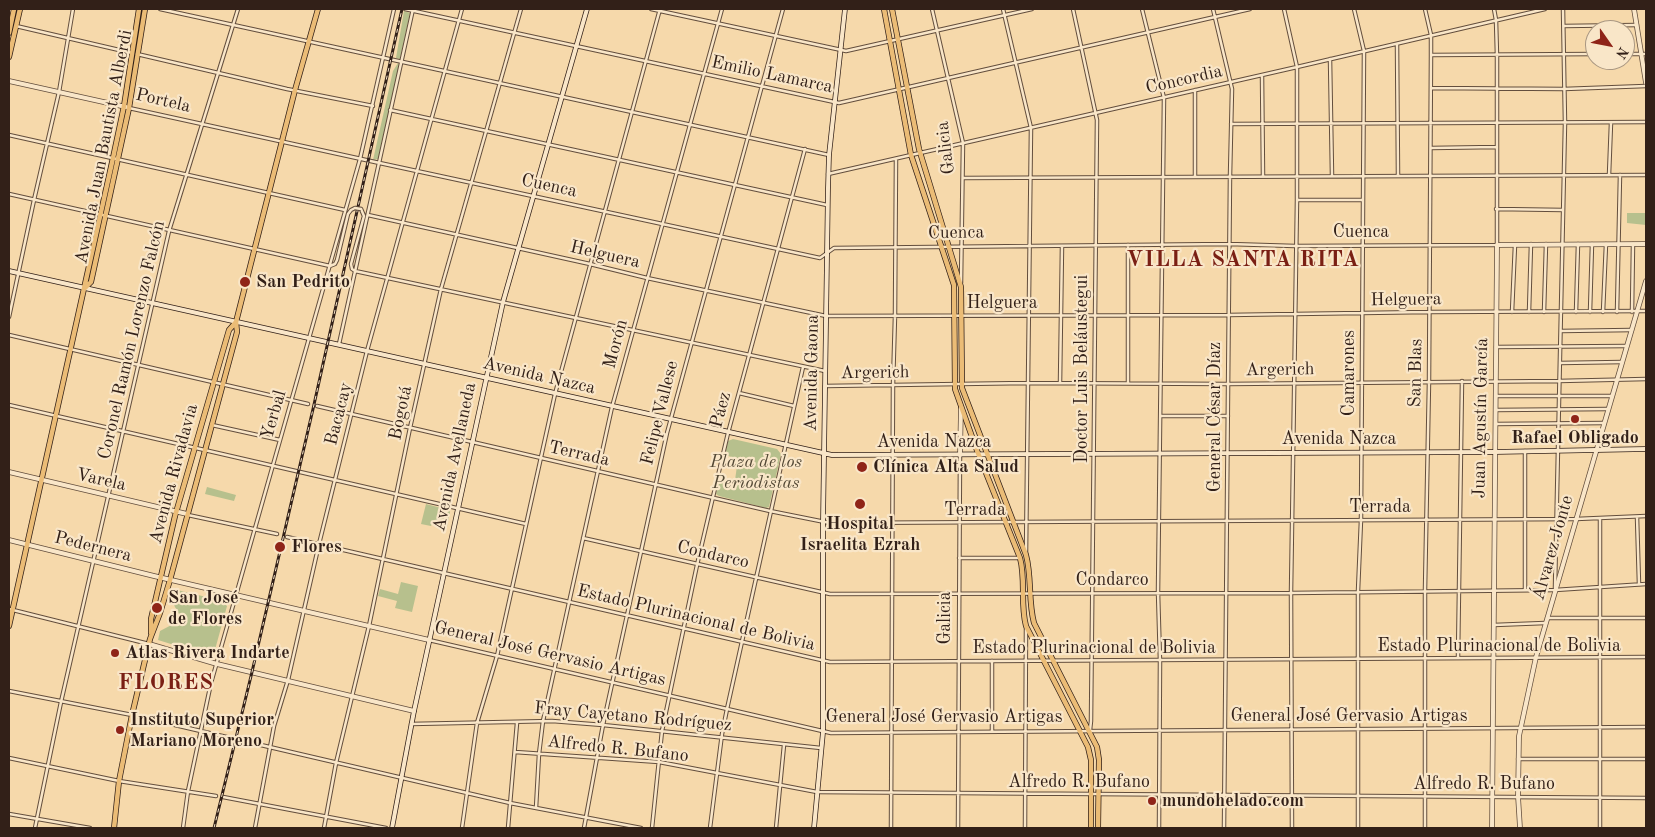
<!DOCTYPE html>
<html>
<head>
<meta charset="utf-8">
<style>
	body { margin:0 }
	#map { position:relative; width:1655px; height:837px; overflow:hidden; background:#f6d9ab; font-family:"Old Standard TT",serif }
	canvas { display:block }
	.frame { position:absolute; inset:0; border:10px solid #322018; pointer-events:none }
	.north { position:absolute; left:1585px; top:20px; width:50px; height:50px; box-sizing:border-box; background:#f9e6c8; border:1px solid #a99782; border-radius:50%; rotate:123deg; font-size:14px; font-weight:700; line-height:20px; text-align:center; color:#322018 }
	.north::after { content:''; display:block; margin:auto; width:18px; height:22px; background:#8f2418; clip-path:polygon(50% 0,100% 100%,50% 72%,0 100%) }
</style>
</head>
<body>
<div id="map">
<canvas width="1655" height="837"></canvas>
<div class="frame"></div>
<div class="north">N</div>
</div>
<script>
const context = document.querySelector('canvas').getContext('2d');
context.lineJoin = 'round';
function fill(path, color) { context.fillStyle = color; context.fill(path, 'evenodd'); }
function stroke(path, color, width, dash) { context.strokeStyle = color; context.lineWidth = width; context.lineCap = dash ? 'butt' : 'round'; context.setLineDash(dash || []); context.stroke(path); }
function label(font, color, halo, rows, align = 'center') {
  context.font = font + ' "Old Standard TT",serif'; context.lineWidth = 4.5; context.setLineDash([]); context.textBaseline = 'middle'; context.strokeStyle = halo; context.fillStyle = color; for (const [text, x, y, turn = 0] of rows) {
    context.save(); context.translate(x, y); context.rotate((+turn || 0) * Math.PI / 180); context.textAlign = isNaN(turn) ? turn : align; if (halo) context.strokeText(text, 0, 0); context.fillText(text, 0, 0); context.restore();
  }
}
const green = new Path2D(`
	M404,11l6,2 -10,46 -4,-1z
	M398,63l1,2 -21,94 -5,1 20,-89z
	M1627,213h19v12l-19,-2z
	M733,439l44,10 4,5 -12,53 -3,1 -47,-12 -3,-2 3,-13 10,3 6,-4 3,-21 -13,-4 3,-14z
	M207,487l29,8 -2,6 -29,-7z
	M426,504l23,6 1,2 -3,15 -15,-3 -1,2 -10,-2z
	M401,582l17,4 -6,26 -17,-4 2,-7 -19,-5 2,-7 18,5z
	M173,589l50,12 4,5 -14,51 -55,-17 2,-9 19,-10 1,-5 -10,-18z`);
const minor = new Path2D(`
	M160,9l669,146
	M405,9l434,94 411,-94
	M651,9l195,42 186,-42
	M932,9l31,134 -2,140
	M1003,9l28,119 -5,426
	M1073,9l24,111 -6,601 -1,9
	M1142,9l22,89 -6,494 2,69 -1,167
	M1213,9l19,80 -2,87 -6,652
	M1284,9l13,58v133l-6,393 1,235
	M1354,9l10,42 -3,469 -3,71v237
	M16,26l116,27
	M1564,26l73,-1
	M1397,44l1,131
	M137,54l150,35 86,17
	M1625,54h21
	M1431,55l164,-1
	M1330,59l2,116
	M1262,75l1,101
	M1431,88l133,1 82,-3
	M129,108l246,54 445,96 14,-10 395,-4 66,2 202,-1v-189l-1,-36 -2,-11
	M390,110l437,95
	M1231,124l415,-2
	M9,135l336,75
	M1431,148l66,-1
	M828,174l469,-107 248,-58
	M1609,175l2,-52
	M1195,176v-86
	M963,178l683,-3
	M9,194l321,72
	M1297,200h66
	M361,209l3,7 -13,48 1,5 3,2 470,100
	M1496,209l67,1
	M368,215l222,49 57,14 179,38 402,-1 201,-3 217,-1
	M330,266l5,-2 2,-4 11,-46 3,-4 4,-2
	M1512,312l3,-67
	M1529,312l2,-68
	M1544,312l2,-68
	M1576,312l2,-68
	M1590,312l2,-68
	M1603,312l3,-68
	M1617,312l3,-137
	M1632,312l1,-68
	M9,317l25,-117 25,-108 14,-83
	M1561,331l71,-1
	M9,335l299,69
	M339,344l74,-335
	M1496,347l131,-1
	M1560,363l62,-1
	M1060,383l2,-137
	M1128,383v-138
	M825,386l202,-3 201,1 331,-3 87,-2
	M739,393l55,13
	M1496,396h116
	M9,405l517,119
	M317,406l453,105 60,12 746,-4 70,-3
	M1496,410l112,-1
	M1161,416h67
	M1496,424l108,-1
	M212,425l68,15
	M1525,451v139
	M188,515l89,19
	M1637,517l2,67
	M1600,518v310
	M287,537l543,125 816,-5
	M583,538l247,56 461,-1 264,-3 91,-6
	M959,558h61
	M1555,588l10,-465 -2,-114
	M9,609l140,35
	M1547,618h99
	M1494,625l51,-2
	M429,640l402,93 815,-6
	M1458,658l4,-277
	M9,691l123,24 378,88 131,25
	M411,724l141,-3 51,4 218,23
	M992,732v-71
	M515,752l144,10 158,30 829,6
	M9,758l110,23 97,15
	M1518,759h128
	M223,797l163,31
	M536,808l3,-54 4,-33 69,-314 110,-398
	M9,814l81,14
	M35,828l26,-126 108,-471 69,-222
	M183,828l5,-37 23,-108 149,-524 34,-150
	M255,828l19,-102 14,-46 31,-136 48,-193 95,-342
	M324,828l12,-65 33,-137 41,-198 31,-139 80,-280
	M462,828l15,-105 20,-67 58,-262 105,-385
	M508,828l9,-105
	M584,828l19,-103 64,-292 116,-424
	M652,828l10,-97 35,-166 31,-132 77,-284
	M710,828l12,-94 5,-25 76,-342
	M776,828l8,-83
	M891,828l2,-443 2,-69 1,-157
	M958,828l2,-373
	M1025,828l1,-200
	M1425,828v-238l4,-208 2,-327v-20l-6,-26`);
const tertiary = new Path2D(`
	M1634,9l12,74
	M9,81l117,26
	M960,455l1,-48
	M9,472l178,42
	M9,540l145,36 275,64
	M149,644l68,20 197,47
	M1492,828l5,-583 149,-1
	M1520,828l-2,-32 1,-60 17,-79 110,-376`);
const secondary = new Path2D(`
	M9,271l823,184 662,-3 152,-3
	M392,828l22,-117 89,-409 84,-293
	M814,828l9,-96v-210l5,-334 1,-33 16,-146`);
const primary = new Path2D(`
	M884,9l27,146 43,130 1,104 21,59 44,110c6,22 0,46 6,68l62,121 3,13v68
	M892,9l27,140 42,138 1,101 64,167c6,22 2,46 8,68l63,124 2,13 -1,68
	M9,33l5,-24
	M9,57l11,-48
	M85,288l6,-6 38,-174 16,-99
	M9,626l104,-468 11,-52 15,-97
	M151,633v-14l24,-103 54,-186 7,-8
	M114,828l5,-47 13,-66 18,-76 10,-26 10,-33 67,-248 -1,-10 59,-232 23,-81`);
const rail = new Path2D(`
	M214,828l38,-156 61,-263 89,-400`);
const minorBridge = new Path2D(`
	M355,208l6,1`);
const markers = [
	[245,282,6,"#8f2418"],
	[1575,419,5,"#8f2418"],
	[862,467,6,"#8f2418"],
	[860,504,6,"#8f2418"],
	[280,547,6,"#8f2418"],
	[157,608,6,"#8f2418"],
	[115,653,5,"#8f2418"],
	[120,730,5,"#8f2418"],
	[1152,801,5,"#8f2418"]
];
const streetNames = [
	["Emilio Lamarca",772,75,12],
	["Concordia",1184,80,-13],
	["Portela",163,101,13],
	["Avenida Juan Bautista Alberdi",104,147,-79],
	["Galicia",946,148,-97],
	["Cuenca",549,186,12],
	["Cuenca",1361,232],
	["Cuenca",956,233,-1],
	["Helguera",605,255,13],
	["Helguera",1406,300,-1],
	["Helguera",1002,303],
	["Coronel Ramón Lorenzo Falcón",132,340,-77],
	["Morón",616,344,-75],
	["Doctor Luis Beláustegui",1082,369,-90],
	["Argerich",1280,370,-1],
	["Avenida Gaona",812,373,-89],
	["Argerich",875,373,-1],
	["Camarones",1349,373,-90],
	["San Blas",1416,373,-89],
	["Avenida Nazca",539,376,13],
	["Páez",721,410,-75],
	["Bogotá",401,413,-78],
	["Felipe Vallese",660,413,-76],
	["Bacacay",339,414,-76],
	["Yerbal",274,415,-74],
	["General César Díaz",1215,417,-90],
	["Juan Agustín García",1481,418,-89],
	["Avenida Nazca",1339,439],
	["Avenida Nazca",934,442],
	["Terrada",579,454,13],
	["Avenida Avellaneda",455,457,-78],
	["Avenida Rivadavia",174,474,-75],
	["Varela",101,480,13],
	["Terrada",1380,507],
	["Terrada",975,510],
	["Pedernera",93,547,14],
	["Álvarez Jonte",1553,548,-74],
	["Condarco",713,555,13],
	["Condarco",1112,580],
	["Estado Plurinacional de Bolivia",696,618,13],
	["Galicia",945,618,-90],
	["Estado Plurinacional de Bolivia",1499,646],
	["Estado Plurinacional de Bolivia",1094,648],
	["General José Gervasio Artigas",550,654,13],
	["General José Gervasio Artigas",1349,716],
	["Fray Cayetano Rodríguez",633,717,5],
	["General José Gervasio Artigas",944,717],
	["Alfredo R. Bufano",618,749,6],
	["Alfredo R. Bufano",1079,782],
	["Alfredo R. Bufano",1484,784]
];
const poiNames = [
	["San Pedrito",256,282],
	["Rafael Obligado",1575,438,"center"],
	["Clínica Alta Salud",873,467],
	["Hospital",860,524,"center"],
	["Israelita Ezrah",860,545,"center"],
	["Flores",291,547],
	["San José",168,598],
	["de Flores",168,619],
	["Atlas Rivera Indarte",125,653],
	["Instituto Superior",130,720],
	["Mariano Moreno",130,741],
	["mundohelado.com",1162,801]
];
const parkNames = [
	["Plaza de los",756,462],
	["Periodistas",756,483]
];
const districtNames = [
	["VILLA SANTA RITA",1243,260],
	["FLORES",166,683]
];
fill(green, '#b7c08d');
stroke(minor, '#634e3d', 4.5);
stroke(tertiary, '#634e3d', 5.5);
stroke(secondary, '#322018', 5.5);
stroke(primary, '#322018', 6);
stroke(minor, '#f9e6c8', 2.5);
stroke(tertiary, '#f9e6c8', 4);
stroke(secondary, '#f9e6c8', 4);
stroke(primary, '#ebbc76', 4.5);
stroke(rail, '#322018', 3);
stroke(rail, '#f9e6c8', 1, [4]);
stroke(minorBridge, '#634e3d', 4.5, []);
stroke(minorBridge, '#f9e6c8', 2.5);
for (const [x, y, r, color] of markers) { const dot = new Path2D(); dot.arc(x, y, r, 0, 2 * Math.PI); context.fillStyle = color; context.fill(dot); stroke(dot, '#f9e6c8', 2); }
label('18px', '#322018', '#f9e6c8', streetNames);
label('bold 18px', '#322018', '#f9e6c8', poiNames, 'left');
label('italic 18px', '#534835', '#f9e6c8', parkNames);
context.letterSpacing = '1px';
label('bold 22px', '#7a1f14', '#f9e6c8', districtNames);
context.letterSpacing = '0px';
</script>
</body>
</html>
